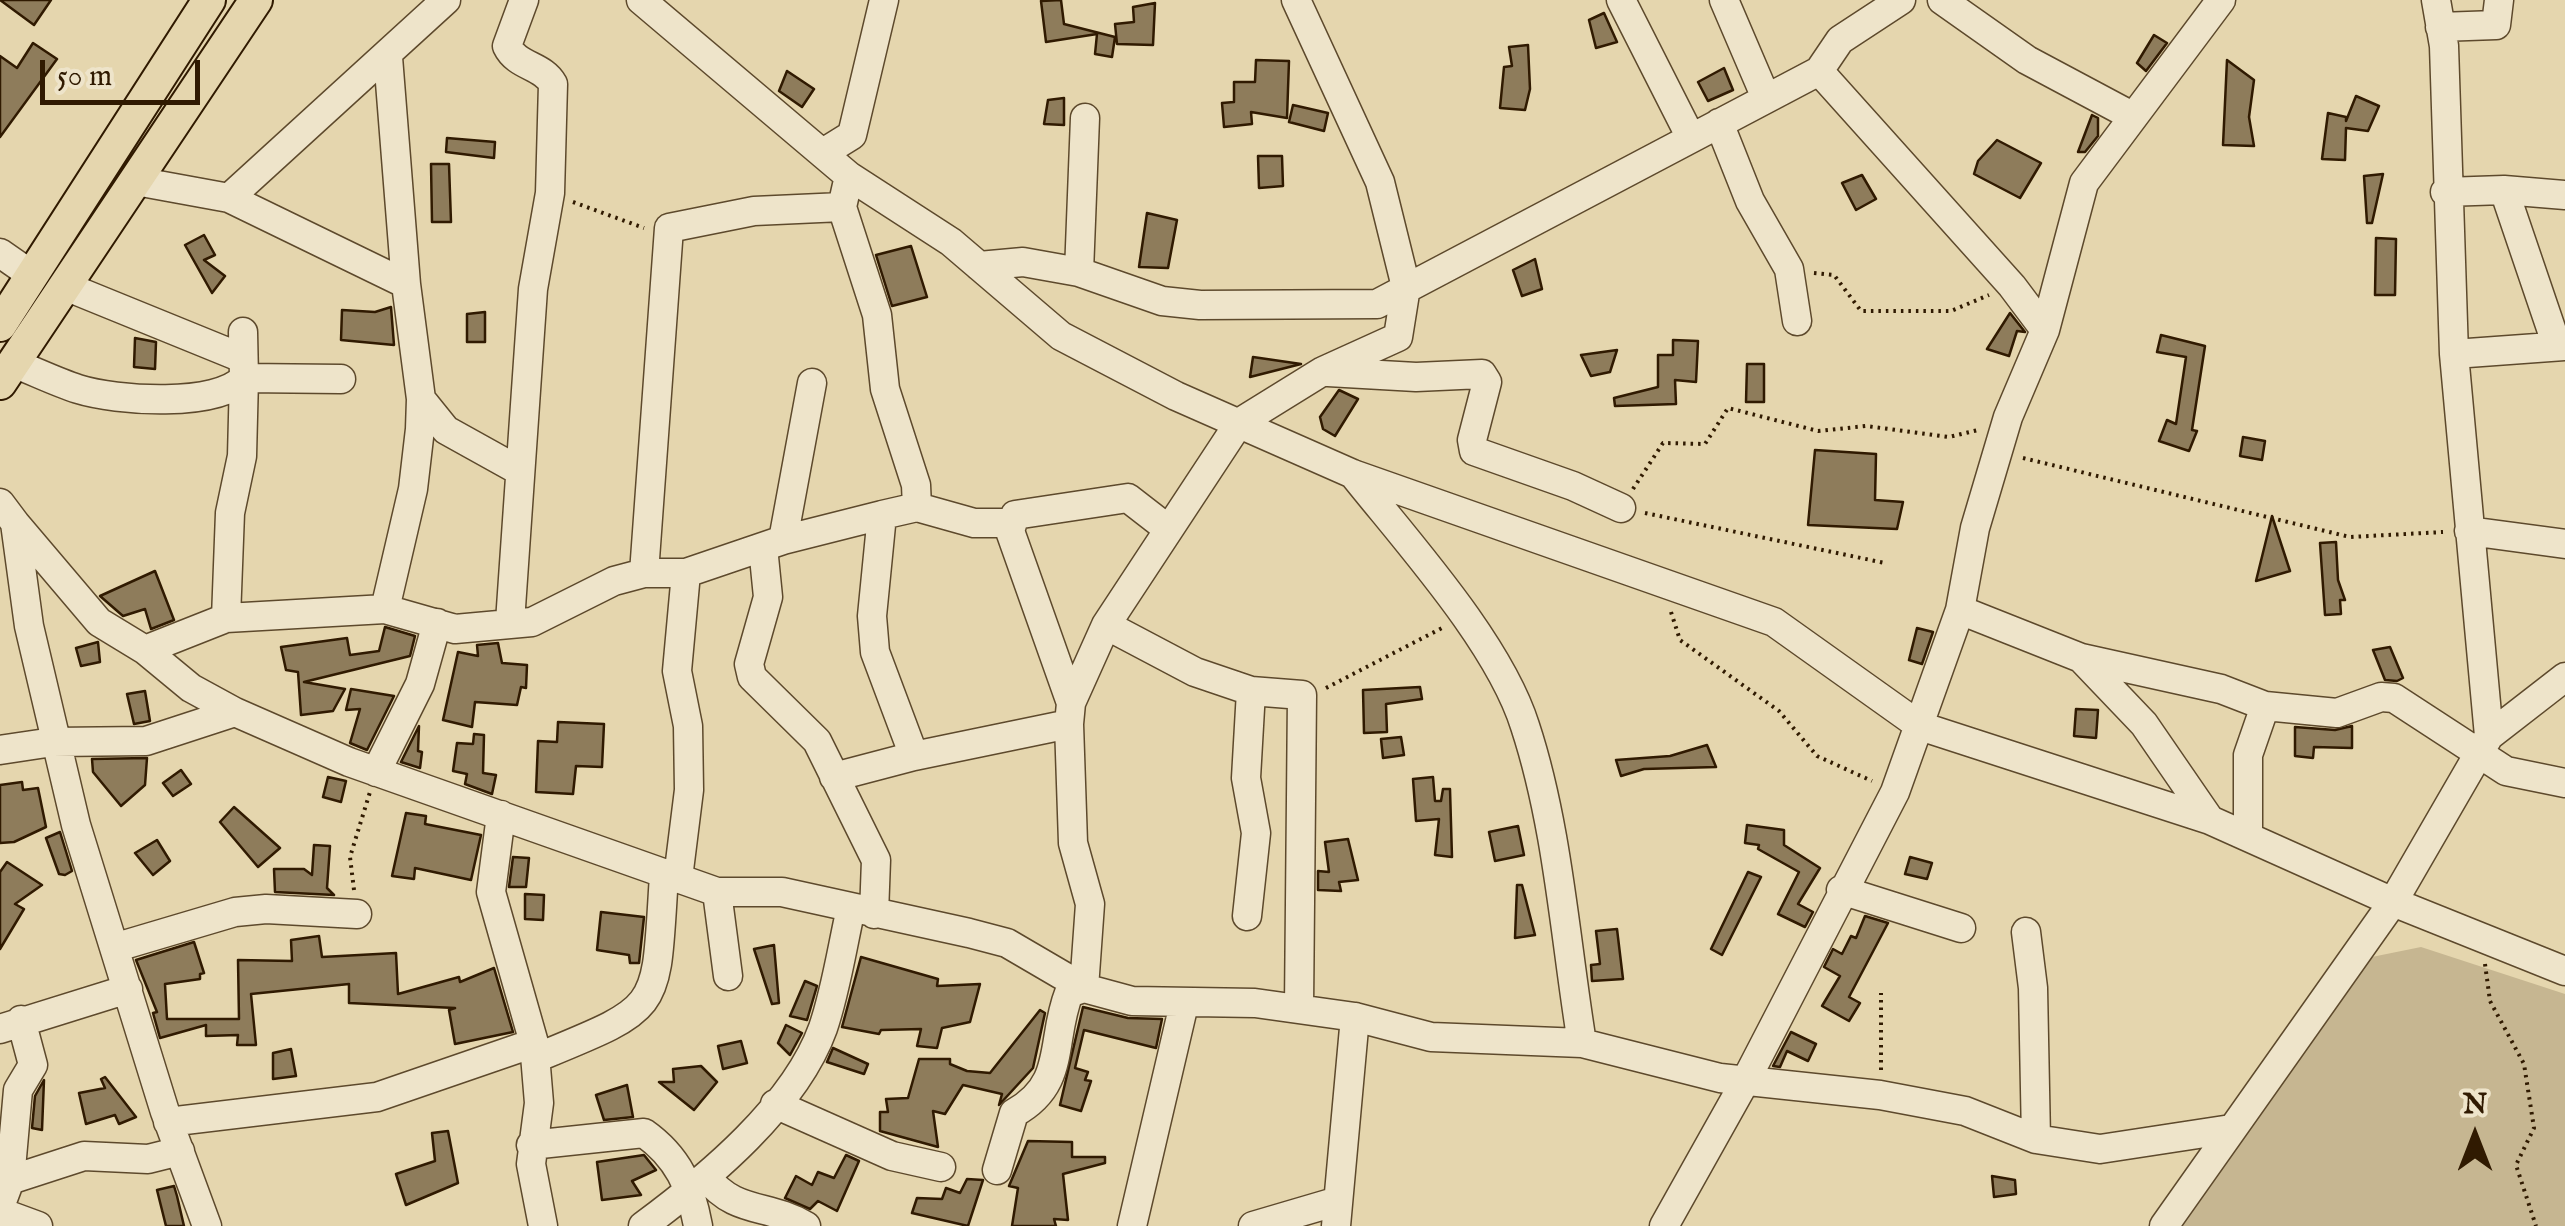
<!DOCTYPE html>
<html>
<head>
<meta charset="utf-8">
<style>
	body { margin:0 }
	#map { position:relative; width:2565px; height:1226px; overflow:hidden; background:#e5d6ae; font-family:"IM FELL English",serif }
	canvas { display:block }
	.north { position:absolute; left:2425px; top:1086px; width:100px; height:100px; -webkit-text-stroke:8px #eee4ca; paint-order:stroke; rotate:0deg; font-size:28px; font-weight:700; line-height:40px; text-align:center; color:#301a01 }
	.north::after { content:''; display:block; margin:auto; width:35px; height:45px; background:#301a01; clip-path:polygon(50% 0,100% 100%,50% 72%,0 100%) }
	.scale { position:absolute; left:40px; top:60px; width:160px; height:45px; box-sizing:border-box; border:5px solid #301a01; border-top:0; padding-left:12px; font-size:30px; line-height:35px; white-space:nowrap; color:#301a01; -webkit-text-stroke:8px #eee4ca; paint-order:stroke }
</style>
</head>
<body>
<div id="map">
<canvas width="2565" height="1226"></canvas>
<div class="north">N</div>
<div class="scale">50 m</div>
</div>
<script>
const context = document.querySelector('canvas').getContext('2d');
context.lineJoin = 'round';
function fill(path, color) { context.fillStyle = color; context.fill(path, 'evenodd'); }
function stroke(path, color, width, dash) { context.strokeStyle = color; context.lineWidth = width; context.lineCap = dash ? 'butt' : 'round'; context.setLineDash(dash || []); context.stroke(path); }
const green = new Path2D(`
	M2421,947l144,47v232h-387l184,-267z`);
const building = new Path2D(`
	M0,0h51l-17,25z
	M1061,0l3,24 51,13 -3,20 -17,-3 2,-20 -51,8 -5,-41z
	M1155,3l-2,42 -36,-1 -2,-20 19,-2 -1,-15z
	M1604,13l13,29 -21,6 -7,-28z
	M2154,35l13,8 -21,28 -9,-8z
	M33,43l24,16 -57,78v-81l17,12z
	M1528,45l2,44 -5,21 -25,-2 4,-41 8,-1 -3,-19z
	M1256,60l33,1 -2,57 -36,-6 1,12 -28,3 -2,-24 12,-1v-20h21z
	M2227,60l27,20 -5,37 5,29 -31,-1z
	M1724,68l9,22 -25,11 -10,-19z
	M787,71l27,18 -12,18 -23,-16z
	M2356,96l23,10 -11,25 -22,-3 -1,32 -23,-1 6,-46 18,4v4z
	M1064,98v27l-20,-1 4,-24z
	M1293,105l35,8 -4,18 -35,-9z
	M2092,115l6,3v18l-13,16h-7z
	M447,138l48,4 -1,16 -48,-6z
	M1997,140l44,23 -21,35 -46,-24 4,-13z
	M1258,156h24l1,30 -24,2z
	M431,164h18l2,58h-19z
	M2383,174l-11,49h-5l-3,-47z
	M1862,175l14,24 -20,11 -14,-27z
	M1147,213l30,7 -9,48 -29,-1z
	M204,235l11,20 -11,5 21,16 -13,17 -27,-48z
	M2376,238l20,1 -1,56h-20z
	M911,246l16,51 -35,9 -16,-51z
	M1535,259l7,30 -20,7 -9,-26z
	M391,307l3,38 -53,-5 1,-30 33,2z
	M485,312v30h-18v-28z
	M2010,313l15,19 -8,-1 -8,25 -22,-7z
	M2161,335l44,11 -13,84 5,1 -8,20 -30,-10 8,-21 9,4 10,-67 -29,-5z
	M135,338l21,4 -1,27 -21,-2z
	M1673,340l25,1 -2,41 -21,-2 1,24 -61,2 -1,-8 44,-11v-32h15z
	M1617,350l-7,22 -19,4 -10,-21z
	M1253,357l48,7 -51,13z
	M1747,364h17v38h-18z
	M1339,390l19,9 -23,37 -12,-7 -3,-12z
	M2243,437l22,4 -3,19 -22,-4z
	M1815,450l61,4 -1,46 28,2 -6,27 -89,-4z
	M2272,516l18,55 -34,10z
	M2336,542l2,38 7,20h-5l1,14 -16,1 -5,-72z
	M155,571l19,49 -23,9 -6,-20 -22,7 -23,-20z
	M385,627l30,9 -5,20 -106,26 41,7 -12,22 -32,4 -3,-43 -12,-2 -5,-23 66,-9 3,17 29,-4z
	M1917,628l16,4 -11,32 -13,-4z
	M98,642l2,20 -19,4 -5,-18z
	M498,643l4,20 25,2 -1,23 -5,-1 -4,18 -42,-3 -3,25 -29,-7 15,-68 20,4 -1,-11z
	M2390,647l13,31 -6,3 -12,-1 -12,-30z
	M1420,687l2,12 -36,5 1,28 -23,1 -1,-43z
	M351,689l43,7 -27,54 -17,-7 10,-34 -14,1z
	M145,691l5,30 -16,3 -7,-30z
	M2076,709l22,1 -2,28 -22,-2z
	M558,722l46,2 -2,43 -26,-1 -3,28 -37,-2 2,-51 19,1z
	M419,726l-1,25 4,1 -2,16 -19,-6z
	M2352,726v22l-38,-1 -1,11 -18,-2v-29l40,3z
	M474,734l10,1 -1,38 13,2 -4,19 -27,-10 2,-10 -14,-3 4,-28 16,1z
	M1401,737l3,18 -21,3 -2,-19z
	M1707,745l9,22 -72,2 -23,7 -5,-16 54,-4z
	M147,758l-2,27 -24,21 -28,-34 -1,-13z
	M181,770l10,14 -18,12 -10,-13z
	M328,777l18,4 -5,21 -18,-5z
	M1433,777l2,24h6l2,-12h7l2,68 -17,-2 4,-36 -23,2 -3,-42z
	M22,782l1,8 15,-2 8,39 -32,15 -14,1v-58z
	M234,807l46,41 -22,19 -38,-45z
	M406,813l20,3 -1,8 56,11 -10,45 -56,-12 -1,11 -22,-3z
	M1747,825l37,5v15l36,23 -22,36 15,8 -8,15 -27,-13 21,-42 -41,-23 1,-4 -14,-2z
	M1518,826l6,29 -29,6 -6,-29z
	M60,832l12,39 -7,4 -6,-1 -13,-36z
	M1348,839l10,41 -19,2 2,9 -23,-1v-19l11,1 -4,-30z
	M157,840l13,21 -17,14 -18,-22z
	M314,845l16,1 -3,42 7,7 -59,-3 -1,-23h30l8,6z
	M513,857l16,1 -3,29h-17z
	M1910,857l22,6 -5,16 -22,-5z
	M7,862l35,23 -27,19 9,5 -24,40v-77z
	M1748,872l13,5 -39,78 -11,-6z
	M1517,885h5l13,50 -20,3z
	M525,894l19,1 -1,25 -18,-1z
	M601,912l43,5 -5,46h-9l-1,-8 -32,-5z
	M1865,916l23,7 -39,74 11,6 -11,18 -27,-15 18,-30 -16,-9 9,-18 9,5 9,-18 5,2z
	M1617,929l6,50 -31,2 -1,-16 9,-1 -4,-33z
	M319,936l3,21 74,-4 2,41 61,-17 1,5 34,-14 19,64 -58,12 -6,-34 6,-2 -106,-5v-19l-98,10 5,51h-19l1,-10 -32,1v-11l-46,13 -7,-25 4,-1 -21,-52 58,-18 10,31 -4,1v5l-35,5 2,35h72l-1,-59 54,1 -1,-21z
	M774,945l5,58 -7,1 -18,-55z
	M861,957l77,22 -1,7 43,-2 -10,38 -28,6 -5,20 -20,-2 4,-17 -40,1 -2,4 -37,-7z
	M805,981l12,5 -10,34 -17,-4z
	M1083,1007l45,11 34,1 -6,29 -72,-18 -9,38 13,4 -3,8 6,1 -10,30 -21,-6z
	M1040,1010l5,3 -12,55 -34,37 3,-11 -39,-9 -18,29 -12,-3 5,36 -58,-16v-19h8l-2,-13 22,-1 11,-39h31v5l17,7 23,2z
	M786,1025l16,8 -12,22 -12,-12z
	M1791,1032l25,12 -8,17 -21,-10 -7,16 -7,-1z
	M741,1041l6,22 -24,6 -5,-23z
	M833,1048l35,16 -4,10 -37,-12z
	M291,1049l5,27 -23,3v-26z
	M701,1066l16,16 -23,28 -35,-28h15l-1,-13z
	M105,1077l31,40 -17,7 -4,-9 -29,9 -7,-31 26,-5 -4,-9z
	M44,1080l-2,50 -10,-2 3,-32z
	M627,1085l6,32 -29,3 -8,-25z
	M448,1131l10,52 -52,22 -10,-31 39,-13 -3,-28z
	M1028,1141l44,1v15h33v6l-42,11 5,46 -14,-1 2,7h-44l6,-38 -9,-2z
	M644,1155l12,15 -24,11 9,14 -39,5 -5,-38z
	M846,1155l13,6 -22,50 -19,-10 -8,8 -25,-11 11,-22 16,9 6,-13 16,6z
	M1992,1176l23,4 1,14 -22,3z
	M967,1179l16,1 -15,46 -56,-13 5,-15 25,1 4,-11 14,5z
	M174,1186l3,10 7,30h-18l-9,-36z`);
const path = new Path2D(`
	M573,202l71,26
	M1814,273l20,2 27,36h90l38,-16
	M2023,458l327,79 93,-5
	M1633,489l30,-46 42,1 23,-36 90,23 48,-5 83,11 29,-7
	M1645,513l240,50
	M1671,612l9,28 99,71 38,45 55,25
	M1326,688l116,-60
	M354,890l-4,-33 20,-65
	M2485,964l5,37 34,63 10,64 -18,37 20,61
	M1881,1070v-77`);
const minor = new Path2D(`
	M641,0l208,176 102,66 110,94 115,60 177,78 421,148 146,104 290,94 183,82 172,69
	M1621,0l69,136
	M1724,0l42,98
	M1942,0l85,60 105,56
	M2436,0l8,46 10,308 35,382
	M2440,27l56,-2 3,-25
	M388,57l18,227
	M1819,71l193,215 33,44
	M1719,123l31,78 39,68 8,52
	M823,153l29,-18 32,-135
	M849,176l-7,31 35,108 8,74 31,96 1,22 -35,8 -10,101 3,36 39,104 155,-32
	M136,181l93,17 217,-198
	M2504,190l53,156
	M2445,192l59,-2 61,5
	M0,253l33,23
	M979,266l44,-4 56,10 83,29 38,4 177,-1 442,-233 21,-31 61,-40
	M1079,272l6,-154
	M65,286l177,72
	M2454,354l111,-8
	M13,363c21,8 43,19 65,26 38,12 140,19 166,-11l-1,-46
	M1328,372l88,5 66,-3 5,8 -15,58 2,11 99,35 48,22
	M421,399l25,31 72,40
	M1353,474c55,69 146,169 172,252 33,100 40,213 57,317
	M0,503l15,20 14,103 47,199 89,287 42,114
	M917,507l57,16h36
	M15,523l84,99 46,28 46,38 44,24 114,50 368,130h65l187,41 38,10 77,45 48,13 123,2 100,14 76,20 151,6 138,35 160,17 85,16 71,28 64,10 131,-20
	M2469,531l96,13
	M783,540l29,-157
	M763,547l5,50 -19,67 3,13 65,64 59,119 -2,54
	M644,573l25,-345 85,-17 88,-4
	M385,609l70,20 77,-7 82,-41 30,-8h42l97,-33 99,-25
	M1960,610l121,48 140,31 44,17 72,7 44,-16 13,1 112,73 59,12
	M226,618l4,-105 12,-57 2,-78 97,1
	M510,622l23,-333 17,-96 3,-109c-10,-19 -36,-17 -46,-38l17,-46
	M1106,625l89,47 56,19 51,4 -3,312
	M145,650l81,-32 159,-9 28,-120 7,-60 1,-30 -15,-115 -177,-86
	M2081,658l63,66 66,96
	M1071,703l-61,-172 5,-16 113,-17 40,31
	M0,750l53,-8 93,-1 89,-29
	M376,772l44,-88 17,-61
	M834,777l80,-21
	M501,815l-10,77 43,151 5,60 -8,61 12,62
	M2248,835v-80l17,-49
	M678,878l11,-88 -1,-64 -11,-55 9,-98
	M1841,890l120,38
	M717,892l11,84
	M1247,916l9,-83 -10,-55 5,-87
	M2026,932l7,56 3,151
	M117,947l118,-35 31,-3 91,5
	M0,1029l128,-40
	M536,1058c129,-53 119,-45 128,-183
	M775,1104l117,52 49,11
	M168,1122l209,-25 157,-54
	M531,1145l113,-12c34,24 47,54 54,93
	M997,1170l17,-57c53,-29 36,-72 55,-120l15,-5 6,-84 -17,-61 -4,-119 2,-21 35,-78 133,-202 84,-52 75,-34 8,-50 -26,-105 -84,-182
	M706,1177c30,38 62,26 100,49
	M10,1180l74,-24 64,3 32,-8
	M0,1207l10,-27 8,-90 15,-25 -12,-45
	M0,1212l38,14
	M643,1226c65,-48 152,-120 180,-198 13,-38 19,-80 28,-120
	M1132,1226l52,-222
	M1253,1226l85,-25
	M1336,1226l19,-209
	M1664,1226l83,-148 148,-286 65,-182 15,-82 33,-111 37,-87 39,-147 137,-183
	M2164,1226l229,-324 96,-166 76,-59`);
const major = new Path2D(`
	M0,325l209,-325
	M0,383l256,-383`);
fill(green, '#c6b691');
fill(building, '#8e7c5b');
stroke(building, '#301a01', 2.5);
stroke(minor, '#5d492c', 31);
stroke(major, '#301a01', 36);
stroke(path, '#301a01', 4, [2.5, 5]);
stroke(minor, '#eee4ca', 28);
stroke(major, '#e5d6ae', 32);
</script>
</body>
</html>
